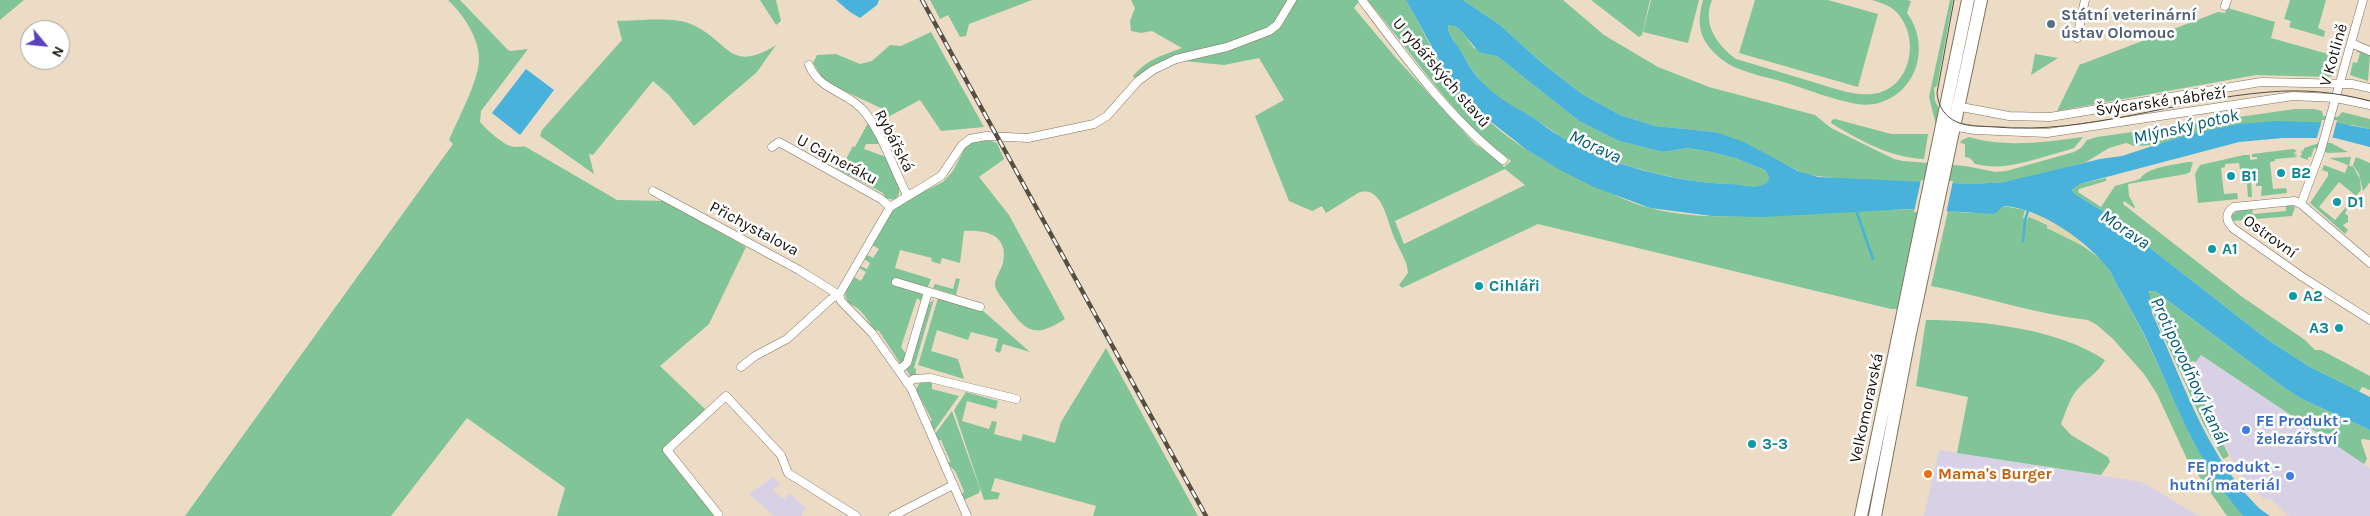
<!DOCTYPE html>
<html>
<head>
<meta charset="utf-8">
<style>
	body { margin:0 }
	#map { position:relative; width:2370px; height:516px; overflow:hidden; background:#ecdcc6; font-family:Karla,sans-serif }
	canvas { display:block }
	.north { position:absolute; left:20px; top:20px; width:50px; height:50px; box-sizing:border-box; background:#fff; border:1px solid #a2a09d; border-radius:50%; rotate:118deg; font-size:14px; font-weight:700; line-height:20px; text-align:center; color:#161109 }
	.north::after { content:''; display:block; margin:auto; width:18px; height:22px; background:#5a42bb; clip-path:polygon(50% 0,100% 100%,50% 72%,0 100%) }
</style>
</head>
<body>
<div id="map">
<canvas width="2370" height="516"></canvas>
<div class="north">N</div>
</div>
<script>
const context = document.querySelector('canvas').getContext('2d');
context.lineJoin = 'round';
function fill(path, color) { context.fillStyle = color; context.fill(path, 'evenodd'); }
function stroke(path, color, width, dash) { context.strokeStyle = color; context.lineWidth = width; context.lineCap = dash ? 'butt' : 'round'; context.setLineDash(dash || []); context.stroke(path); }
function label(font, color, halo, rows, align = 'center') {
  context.font = font + ' Karla,sans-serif'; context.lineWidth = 5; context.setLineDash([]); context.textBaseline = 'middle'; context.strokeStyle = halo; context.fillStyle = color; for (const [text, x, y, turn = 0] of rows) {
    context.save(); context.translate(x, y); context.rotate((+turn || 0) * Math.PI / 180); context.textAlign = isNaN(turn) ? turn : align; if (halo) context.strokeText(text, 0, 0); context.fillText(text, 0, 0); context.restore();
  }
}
const industrial = new Path2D(`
	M2201,355l169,113v48h-81l-19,-18 -6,1 -23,-25 -10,-16 -40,-88z
	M1939,450l203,32 57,34h-275z
	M773,477l7,6 -7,8 11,8 5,-6 17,15 -5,8h-27l-25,-22z`);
const green = new Path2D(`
	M0,0h24l-24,20z
	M448,0h12l48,50 3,1 17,-2 -47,62 -1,11c7,8 23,23 34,25 4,0 8,-1 12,0l91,53 48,1 81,46 -37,77 -49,42 48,46 -41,39 50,65h-160l8,-28 -98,-70 -76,98h-206l268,-372 -4,-4c9,-21 25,-51 29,-72 6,-24 -14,-53 -30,-68z
	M760,0h16l5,21 -5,4z
	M930,0h102l-63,24 -3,12 -6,1 -12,-22 -8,4z
	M1131,0h229l-6,8 42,50 79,86 22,14 7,9 7,-6c-58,-42 -98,-108 -144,-161h39c18,32 33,66 56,94 32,37 74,65 119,85 21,9 47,24 69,29 43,11 89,9 132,6 45,-2 90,-4 136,-5l-21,100h-6l-353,-85 -136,64 -3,-3 9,-12 -1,-7c-3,-10 -9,-19 -13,-29 -7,-16 -12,-53 -36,-44l-32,20 -4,-7 -10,5 -23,-10 -34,-85 29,-16 -25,-42 -35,7 -50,-5 -36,21 -5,-5c16,-18 28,-20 49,-28l-30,-17 -11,2 -10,-2 -1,-10 5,-13zM1505,169l20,16 -121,59 -9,-23z
	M1463,0h100l41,35 54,32 51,20 106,28 16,13 63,31 9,2 63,5 29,6 11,-1 68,-19 7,-4 6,-8 10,-3 198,-28h19l8,2 1,5 15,1 4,-5 28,7v10l-18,-4 -166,10 -31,10 -21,1 -8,-3 -17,5 -23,14 -63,17 -18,3 -32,2 -130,-5 -35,-4 -93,-43 -60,-6 -35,-11 -38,-21 -40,-31 -42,-38z
	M1591,0h59l-8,35 -3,2z
	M1651,0h48l-11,43 -45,-11z
	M1703,0h9c-10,24 5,45 24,59 27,8 54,16 80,24 18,5 37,13 56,11 41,-4 50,-61 21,-85 -7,-5 -14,-7 -21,-9h35l4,1 -4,12c23,31 12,78 -28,90 -7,2 -15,2 -22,1 -23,-4 -48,-14 -70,-21 -17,-5 -38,-9 -55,-17 -8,-4 -21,-15 -25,-22 -10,-15 -8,-28 -4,-44z
	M1755,0h73l50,14 -20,73 -119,-34z
	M1950,0h3l-16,86 -3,2 1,13 6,11 -5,13 -7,-28z
	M2290,0h36l-8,28 7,3 -1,6 -35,-10 2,-6 -7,-2z
	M2228,8l47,14 -4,16 68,19 -2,13 -4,6 -5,1 -72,-2 -199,36 23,-47h2l136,-52 7,1z
	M617,21c20,0 58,-5 76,4 37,17 36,49 83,20l-19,27 -63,54 -25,-31 -16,-14 -60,74 -4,-1 5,20 -54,-38 2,-6 80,-90z
	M1448,25l9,2 5,5 12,16 23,8 82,65 40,20 44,11 25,-4 23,4 24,6 30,12 4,7 -2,7c-12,6 -24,0 -37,0 -52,-1 -126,-21 -170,-48 -10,-6 -19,-13 -28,-19 -8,-5 -16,-8 -24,-12 -21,-13 -35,-33 -47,-53 -4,-8 -14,-19 -13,-27z
	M931,32l53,95 -43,4 -21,-31 -36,19 -1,-10 -58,-27 -12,-19 4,-8 19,-1 24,10 12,-3 18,-16 11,1z
	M2357,50l13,5 -2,26 -18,-6 3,-13 4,1 3,-10 -4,-2z
	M2035,54l23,4 -27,17z
	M1835,119l56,15h37l-4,25c-33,-1 -65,-19 -93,-36l1,-3z
	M869,121l10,23h-13l-2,5 22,8c5,11 21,33 9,43l-10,-2 -2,-5 -46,-24 5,-9 3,1 8,-15 2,1z
	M1969,137c36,11 77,5 114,0l-9,11 -6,2c-31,8 -62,22 -93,14l-5,-6 -5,-1v-13l-5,-1 2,-3z
	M985,139l12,4 7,16 -25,18 30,38 56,104c-30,19 -39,14 -58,-14 -4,-6 -11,-13 -12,-20 0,-7 6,-15 8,-22 6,-29 -18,-33 -39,-32l-4,32 -18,-5 -2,6 -9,-3 1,-3 -32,-8 -5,18 36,11 -9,23 -5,-4 -16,49 5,7 -2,7 -4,2 -21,-32 -4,-1c-7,-8 -13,-22 -25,-26 -9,-10 -3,-16 4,-27l7,4 5,-9 -7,-4 1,-2 7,3 3,-6 -6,-4 3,-4 6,3 6,-9 -7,-4 22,-36 14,-10 35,-17 10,-11 13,-25 10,-6z
	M2322,142l9,1 17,9 -20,1 -14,-5 -3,9h-3v3l-8,-3 2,-4 -2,-1 4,-1 -4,-1h4v-2z
	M2293,149l4,2 -4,2h5l-5,1 5,1 -4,1 4,1 -23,2v2l-5,1 3,27 13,-1 1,5 -26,3 1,-10h-6v-6h-5l1,17h-4l-1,-13h-5l-3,-21 -14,1v3l-4,1 3,26 13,-1 1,6 -40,4 -3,-29 5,-9 44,-10h6v5l7,-1v-2h-5v-3z
	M2351,157l-2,9h4l7,13 1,11 -5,6 -17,-14 -20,25 16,13 12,-14 2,1 -4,6 3,3v6l-5,3 5,5 -3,4 -35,-31 18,-27v-4l-6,-2 2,-5 21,8 3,-8 -19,-7z
	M2356,157l14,6v19l-7,9 -4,-17 -6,-9z
	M2188,162h5l-3,10 -4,2 -58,10 1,12 6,11 -1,1 -10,-7 -1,3 118,92 64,44 10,10h6l49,26v14l-8,-3 -3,5 -49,-25 -42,-27 -164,-128 -29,-18 -3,-4 8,-6 26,-6v3l-27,8 -1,3 23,15 14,-21 25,-7c7,-12 34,-14 48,-17z
	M2286,204l9,3 -3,9 -60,5v-6l6,-5 14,-2 1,6 33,-3z
	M2003,206l22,4 -2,8 5,-2 19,9v3c20,8 39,18 55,33 10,10 15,26 23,39 44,73 59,149 118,216h-16l-40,-57 -30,-65 -13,-20 -31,-35 -16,-14 -9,-5c-54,-6 -105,-24 -157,-34l17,-75 22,2z
	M956,278l4,1 -4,16 -23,-7 2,-4 18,5z
	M2152,289l134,100 16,10 68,31v10l-8,-1 -1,2 6,18 -3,5 -163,-109 -5,7 -4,-1 -5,5 42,90 -6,3 -20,-36 -50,-110h4l-4,-1 -5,-18z
	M938,298l44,12 48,42 -27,-8 -3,9 -5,-2 3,-12 -27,-7 -3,8 -31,-10 -6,21 27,8 6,20 -46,-14z
	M934,299l-20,69 2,1v6l-6,1 -4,-7 22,-64z
	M1926,320c55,0 133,9 179,40 -7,13 -19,19 -29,31 -7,9 -11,23 -15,33l10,11 37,22 2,5 -9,13 -144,-22 11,-56 -52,-11z
	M1106,348l92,168h-105l3,-10 -101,-28 -4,13 9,2 -2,6 -14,1 -30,-90 12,-18 32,9 -2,8 -29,-8 -5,20 27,8 3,-8 5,1 -3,12 27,7 2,-7 32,9 6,-21z
	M920,382h12v7l27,7 -25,35 -4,-9 2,-2 -16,-30z
	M952,411l28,78 -1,4 -15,7 -2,-5 2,-4 -9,-20 -7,-7 2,-3 -9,-21h-3l-3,-6z`);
const sand = new Path2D(`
	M2025,210c22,9 44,18 60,37l-38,-19v-4l-18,-7 -2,2 -4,-1z`);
const water = new Path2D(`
	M836,0h43l-2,5 -17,13 -10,-6z
	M1406,0h57l37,25 42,38 40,31 38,21 35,11 60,6 29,10 54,29 20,6 155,7 32,-2 95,-23 22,-3 64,-21 53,-11 38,-3 60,2 33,6v18l-35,-9h-52l-44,4 -159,42 -8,6 3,4 29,18 164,128 42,27 60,30v33l-68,-31 -16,-10 -131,-98h-6l3,22c29,64 53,139 103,191 4,5 10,8 15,12h-27c-50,-57 -68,-118 -100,-184 -11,-21 -23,-40 -33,-61 -21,-29 -71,-64 -107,-65l-8,8 -86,-5 -144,8 -53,-1 -62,-8 -56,-21 -34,-17 -33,-20 -46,-36 -19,-21 -19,-26zM1448,25l9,2 5,5 17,20 18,4 82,65 40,20 44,11 25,-4 23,4 24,6 30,12 4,7 -2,6c-12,7 -24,1 -37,1 -53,-1 -124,-20 -170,-48 -10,-5 -19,-13 -28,-19 -17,-10 -33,-18 -47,-32 -11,-10 -18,-23 -26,-37 -4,-6 -12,-15 -11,-23z
	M526,69l28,21 -34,45 -28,-22z`);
const pier = new Path2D(`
	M2322,120h15l-5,20 -16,1z
	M1921,180l32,1 -7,33 -32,-2z`);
const stream = new Path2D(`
	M1856,210l17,49
	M2023,241l2,-21 4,-12`);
const minor = new Path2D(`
	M1362,0c42,56 86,117 141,160
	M2225,6l2,-6
	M2077,38l8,-38
	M2351,43l19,8
	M809,65c11,26 36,25 54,45 19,22 31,60 44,85
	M1956,106l53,10 41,1 211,-35 91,2 18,4
	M1951,126l24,4 72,3 246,-37 43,2 34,7
	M772,147l7,-5 102,57 9,8
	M653,191l146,79 40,25
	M2301,204l20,-54 42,-150
	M2370,263l-69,-59 -7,-3 -60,6c-10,6 -8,15 0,22l67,47 69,44
	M896,282l84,25
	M839,295l51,-88 51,-31 21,-31 8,-6 16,-3 42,2 66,-14 13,-8 31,-35 15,-11 23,-11 51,-12 42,-16 8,-6 15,-25
	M839,295l2,6 31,32 39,55 56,128
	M741,367l14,-11 32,-17 44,-40 8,-4
	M899,370l8,-7 21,-71
	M907,383l7,-4 16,-1 86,21
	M718,514l-51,-64 59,-54 55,59 7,18 68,43
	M893,516l60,-31`);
const primary = new Path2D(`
	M1861,516l107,-516
	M1875,516l34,-178 72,-338`);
const tram = new Path2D(`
	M1954,0l-17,93c1,13 8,24 20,29 11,5 26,4 38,5 93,8 182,-28 274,-35 34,-3 67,0 101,9`);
const rail = new Path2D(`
	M922,0l284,516`);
const markers = [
	[2051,24,5,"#5c6f8a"],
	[2281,173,5,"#0f9aa8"],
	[2231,176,5,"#0f9aa8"],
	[2337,202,5,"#0f9aa8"],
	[2212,249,5,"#0f9aa8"],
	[1479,286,5,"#0f9aa8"],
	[2293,296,5,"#0f9aa8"],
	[2339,328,5,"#0f9aa8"],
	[2246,430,5,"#3f7fe0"],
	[1752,444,5,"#0f9aa8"],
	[1928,474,5,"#e8710a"],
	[2290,476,5,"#3f7fe0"]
];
const serviceNames = [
	["Státní veterinární",2061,15],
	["ústav Olomouc",2061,33]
];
const streetNames = [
	["V Kotlině",2334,55,-74],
	["U rybářských stavů",1441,73,49],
	["Švýcarské nábřeží",2161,102,-8],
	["Rybářská",894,141,63],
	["U Cajneráku",837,160,28],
	["Přichystalova",754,229,28],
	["Ostrovní",2270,237,36],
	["Velkomoravská",1867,408,-78]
];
const cultureNames = [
	["B2",2291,173],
	["B1",2241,176],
	["D1",2347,202],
	["A1",2222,249],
	["Cihláři",1489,286],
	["A2",2303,296],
	["A3",2329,328,"right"],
	["3-3",1762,444]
];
const shopNames = [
	["FE Produkt -",2256,421],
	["železářství",2256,439],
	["FE produkt -",2280,467,"right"],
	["hutní materiál",2280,485,"right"]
];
const foodNames = [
	["Mama's Burger",1938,474]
];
const waterNames = [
	["Mlýnský potok",2186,127,-13],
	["Morava",1595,147,25],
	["Morava",2125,230,34],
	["Protipovodňový kanál",2189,371,65]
];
fill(industrial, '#d8d1e6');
fill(green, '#81c498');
fill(sand, '#dfd5b1');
fill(water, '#49b2da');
fill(pier, '#ecdcc6');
stroke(stream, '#49b2da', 2.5);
stroke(minor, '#80725e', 9);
stroke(primary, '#80725e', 14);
stroke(minor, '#fff', 8);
stroke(primary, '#fff', 12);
stroke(tram, '#564e41', 1);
stroke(rail, '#564e41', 4.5);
stroke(rail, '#fff', 2.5, [8]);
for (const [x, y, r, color] of markers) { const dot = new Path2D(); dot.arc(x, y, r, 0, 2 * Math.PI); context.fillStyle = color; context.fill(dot); stroke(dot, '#fff', 2); }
label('bold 16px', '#4e5e75', '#fff', serviceNames, 'left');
label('16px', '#161109', '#fff', streetNames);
label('bold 16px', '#0d838f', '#fff', cultureNames, 'left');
label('bold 16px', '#366cbe', '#fff', shopNames, 'left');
label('bold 16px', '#c56008', '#fff', foodNames, 'left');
label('italic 18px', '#005a75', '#fff', waterNames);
</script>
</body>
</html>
